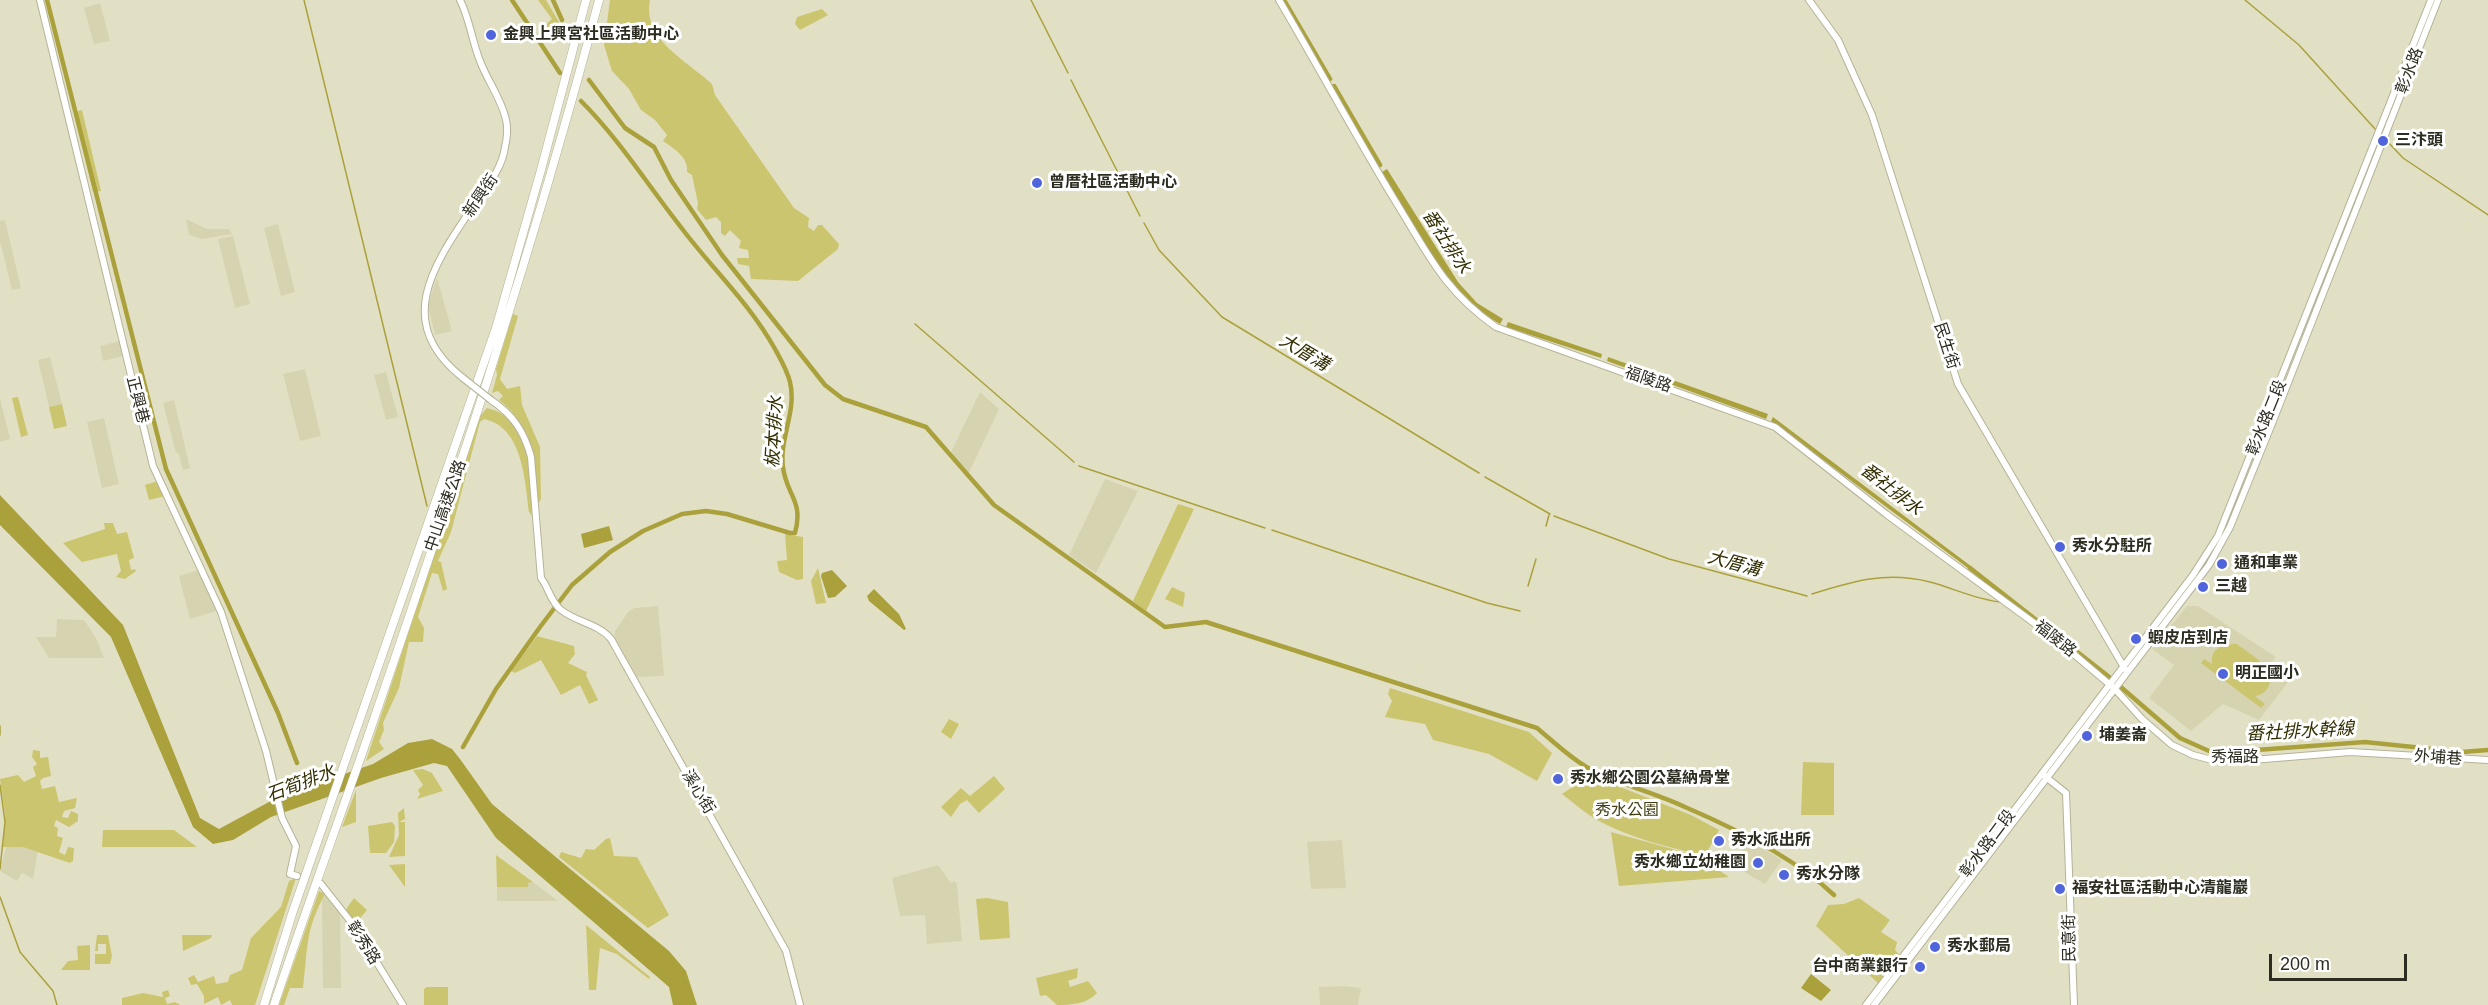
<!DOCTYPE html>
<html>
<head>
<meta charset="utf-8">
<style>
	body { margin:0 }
	#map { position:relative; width:2488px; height:1005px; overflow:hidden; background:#e2e0c4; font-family:Helvetica,sans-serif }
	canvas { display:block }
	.scale { position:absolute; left:2269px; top:954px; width:138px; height:27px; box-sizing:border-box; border:3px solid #2d2c21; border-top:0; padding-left:8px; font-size:18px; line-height:21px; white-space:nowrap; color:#2d2c21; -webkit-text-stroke:4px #fff; paint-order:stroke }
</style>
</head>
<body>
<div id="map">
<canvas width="2488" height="1005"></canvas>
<div class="scale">200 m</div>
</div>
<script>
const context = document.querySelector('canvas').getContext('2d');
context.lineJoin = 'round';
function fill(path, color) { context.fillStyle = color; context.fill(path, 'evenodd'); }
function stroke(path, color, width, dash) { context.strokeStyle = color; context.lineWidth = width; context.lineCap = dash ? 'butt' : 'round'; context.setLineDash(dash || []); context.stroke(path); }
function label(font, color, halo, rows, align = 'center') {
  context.font = font + ' Helvetica,"Noto Sans TC",sans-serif'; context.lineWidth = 6; context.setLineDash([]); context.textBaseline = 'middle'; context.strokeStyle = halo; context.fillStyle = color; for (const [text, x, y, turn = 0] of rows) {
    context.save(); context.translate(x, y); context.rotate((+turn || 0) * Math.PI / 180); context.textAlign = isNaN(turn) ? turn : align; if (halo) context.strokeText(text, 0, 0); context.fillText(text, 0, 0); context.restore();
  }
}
const built = new Path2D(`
	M100,3l10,38 -16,3 -10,-36z
	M186,219l21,10h22l3,5 -30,5 -13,-4z
	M5,220l16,68 -9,2 -12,-49v-20z
	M278,224l17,68 -14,4 -17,-68z
	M233,236l17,68 -15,4 -17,-69z
	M437,278l15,53 -17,4 -7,-30z
	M120,341l3,15 -20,5 -3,-15z
	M50,357l12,47 -13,3 -11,-47z
	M305,369l16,67 -21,5 -17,-67z
	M386,372l12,45 -12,3 -12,-45z
	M980,392l19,17 -31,66 -17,-23z
	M0,398l10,41 -10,3z
	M174,400l16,68 -7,2 -5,-18 -2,1 -13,-50z
	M104,418l15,66 -17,4 -15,-66z
	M1105,479l33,12 -42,82 -27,-18z
	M199,570l17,41 -26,8 -11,-43z
	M658,606l6,70 -27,1 -22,-39v-7l13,-19 6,-4z
	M2187,606h11l78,51 -7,9 20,15 -30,39 -36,-16 -32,27 -42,-33 25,-33 -22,-16z
	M57,619l27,1 12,18 8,20h-55l-13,-21h20z
	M1342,840l4,48 -35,1 -4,-47z
	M1748,840l34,20 -17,24 -31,-18z
	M6,847h17l15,4 -5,28 -11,-6 -5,8 -17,-10z
	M938,865l13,18 4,-2 2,4 5,56 -35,3 -2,-29 -25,1 -8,-38z
	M533,882l25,19h-61v-14h30l1,-4z
	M325,894l15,18 1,76h-18l-1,-89z
	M1342,986l19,2 -3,17h-38l-1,-18z`);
const green = new Path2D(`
	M538,0h8l13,22 -15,11 -3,-4 11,-10z
	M610,0h40c-8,40 38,61 62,84l3,11 79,113 15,10 -1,9 6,4 4,-6h4l17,19 -1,5 -40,32 -47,-2 -2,-13 -11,-2 -1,-6h12l-1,-8 -9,-2 2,-7 -11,-11 -5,6 -4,-3v-11l-5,-5 -10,3 -9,-11 1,-6 -6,-28 -5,-3c2,-15 -13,-23 -24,-31l4,-6 -12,-15 -14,-10 -12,-21 -17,-18 -8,-26z
	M822,9l6,6 -28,15 -5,-6 2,-7z
	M82,110l19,81 -8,1 -19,-80z
	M513,314l5,2 -18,63 7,10 13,-3 2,19 18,42 1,52 -4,7c-4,-40 -3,-80 -38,-106l4,-4 -5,-5 -6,2 5,-18 -1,-6z
	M18,397l10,38 -7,2 -9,-39z
	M62,404l5,22 -13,3 -5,-22z
	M487,408c47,11 43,70 45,108l-3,-4c-4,-31 -6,-85 -45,-93l-4,3 -29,110 -13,29 3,1 6,27 -4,2 -5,-17 -6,-1 -14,44 6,11 -1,14h-14l-10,46 -16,35 1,7 -5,12 5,7 -18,12 114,-345z
	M158,481l7,15 -16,4 -4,-15z
	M1178,504l16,5 -48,102 -13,-10z
	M104,523h9l4,11 10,-2 7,26 -5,2 2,10 4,-1 1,2 -11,8 -9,-2 5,-6 -4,-17 -35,8 -19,-19 42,-14z
	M785,534l18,3v42l-6,1 -18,-8 -2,-11 10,-1z
	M818,568l8,35 -10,1 -5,-23z
	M1172,587l13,6 -2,14 -18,-8z
	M537,636l37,10 1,8 -7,9 19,9 -1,3 12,25 -9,4 -9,-19 -19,10 -20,-35 -26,13 -4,-2z
	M2232,644h5c12,10 44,26 30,45 -4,5 -7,6 -12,7l10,8 -4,4 -60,-45 3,-4 8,5c-1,-14 6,-18 20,-20z
	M1390,688l139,44 23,21 -15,28 -48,-27 -56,-14 -8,-16 -40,-7 7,-16 -4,-7z
	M949,719l10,5 -8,15 -10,-7z
	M33,750l7,1v7l8,-1 3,19 -8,2 -3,3 2,8 13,-3 4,16 18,-4 -2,10 -11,3 -2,6 6,1 3,-7 7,3v7l-9,6 -13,-7 -2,6 4,2 -1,8 6,2 -4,14 6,3 3,-8 6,1 -1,13 -3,2 -47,-16h-20l2,-32 -5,-36 18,-4 6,7 12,-6 -3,-9 4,-3 -5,-7z
	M1803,762l31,1v52h-33z
	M423,769l9,4 11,18 -26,8 3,-5 -2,-4 5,-5 -10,-15z
	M1590,775l101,40 28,15 -14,26c-36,-9 -73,-17 -106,-35 -13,-7 -25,-18 -37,-27z
	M994,776l11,13 -26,24 -12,-13 -7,4 -9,13 -10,-10 20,-19 9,8z
	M356,790v32l-14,5z
	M404,808l1,11 -6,3h6v34l-16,1 10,-22 -1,-22z
	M392,822l3,4 -1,16 -8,11h-16l-2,-27z
	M103,830h71l23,17h-95z
	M1611,832l87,24 31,21 -110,9z
	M610,838l4,18 23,1 32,58 -21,13 -89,-71 2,-5 20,6 5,-9 8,1 12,-11z
	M496,855l37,27 -5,1v4h-31z
	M405,864v23l-16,-22z
	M296,878l-41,127h-23l-2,-5 -9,5 -3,-8 -14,7v-8l-7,-12 -6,1 -3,-7 6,-3 4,7 16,-6 2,8 12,-2 2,-7 12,-5 9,-32 30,-31 8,-26z
	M319,891l6,3c-20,37 -17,53 -22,94h-13l-6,17h-5z
	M354,898l13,12 -11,13 -11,-12z
	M987,898l21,4 2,36 -30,2 -4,-41z
	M1859,898l31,22 -9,12 16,10 -2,8 6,6 -22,28 -63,-58 12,-21 16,-1z
	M586,925l64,52 -1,2 -32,-25 -17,-6 -4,42h-7z
	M97,935h11l4,21 -2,8h-15v-10h11v-10h-8v7h-3z
	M182,935h30l-1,3 -28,13z
	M90,945v25h-29l7,-9 10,-1 -1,-14z
	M1078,968l-1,10 -9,3 2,6 18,-6 9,12c-10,11 -26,12 -40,12l-11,-10 -6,1 -4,-18z
	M427,987h21v18h-24v-16z
	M168,990l2,6 -5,2 2,6 8,-2 5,3h-58v-7l21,-5 20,4 -1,-5z`);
const water = new Path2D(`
	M1387,169l71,113 19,21 26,16 -3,5c-56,-31 -85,-99 -118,-152z
	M1508,322l94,32 -1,4 -95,-31z
	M1608,357l160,57 -2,5 -159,-58z
	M1773,417l203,153 -4,1 -201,-150z
	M0,495l123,130 77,193 19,11 85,-46 17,-1 52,-18 35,-21 24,-4 20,10 8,10 32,45 177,147 17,20 11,34h-24l-4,-18 -173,-149 -49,-72 -13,-3 -53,15 -110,39 -38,23 -20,4 -20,-17 -82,-190 -111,-112z
	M609,526l4,14 -29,8 -3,-14z
	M832,570l15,16 -12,11 -7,1 -7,-22 1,-3z
	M874,589l25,25 7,15 -2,1 -35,-29 -2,-5z
	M1811,974l20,16 -10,11 -20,-13z`);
const stream = new Path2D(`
	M304,0l123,506
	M1031,0l37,73
	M2245,0l54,45 77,85
	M1071,80l69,136
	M2386,140l17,18 85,57
	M1144,223l15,27 63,67 257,156
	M915,324l159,138
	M1079,466l186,62
	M1485,477l65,37
	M1554,516l115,43 138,37
	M1546,526l3,-11
	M1272,530l215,73 33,8
	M1528,586l8,-27
	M1812,594c41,-13 74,-23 118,-12 23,6 47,18 71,20
	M0,726v9
	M0,785l5,37 -5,47
	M0,897l20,55 33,39 4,14`);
const canal = new Path2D(`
	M47,0l119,469 112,244 19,50
	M512,0l48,73
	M553,0l9,20
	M1284,0l46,79
	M589,80l36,48 29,19 17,33 51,75 103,130 18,14 83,28 68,78 171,122 41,-5 331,106c19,16 39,35 62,46 28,12 58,20 86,33 49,21 110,51 149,88
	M1334,86l46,79
	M1970,568l138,108 72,62 29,13 20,1 136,-10 97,10 26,-2
	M463,747l33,-58 44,-62 32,-42 38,-33 33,-21 39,-17 24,-3 21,3 63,19h5c9,-33 -9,-38 -12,-66 -4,-29 14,-55 7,-85 -3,-12 -9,-22 -15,-33 -27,-48 -63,-80 -95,-123 -33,-42 -61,-87 -99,-125`);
const secondary = new Path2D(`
	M40,0l113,466 68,146 45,139 16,67 14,28 -6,28 7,2
	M460,0c10,20 12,41 20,61 7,19 22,39 26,59 2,7 1,20 -1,27 -3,21 -15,35 -27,52 -40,60 -89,121 -15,179
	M1279,0c39,66 75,133 115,199 33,53 49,91 102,128l279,100 111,87 171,126 58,49 27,30 30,26 21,10 19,5 28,1 110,-9 138,8
	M1809,0l29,40 34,75 86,269 167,285
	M491,400c22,15 33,31 40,57l10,121c8,10 9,23 20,32 15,12 38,14 50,29l175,312 14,54
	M2042,774l24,19 8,212
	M321,884l34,43 48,78`);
const primary = new Path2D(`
	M1866,1005l327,-430 25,-39 213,-536
	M1874,1005l335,-440 21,-38 43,-106 165,-421`);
const highway = new Path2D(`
	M264,1005l28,-91 204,-586 45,-158 45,-170
	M274,1005c32,-96 67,-190 100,-286 82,-237 161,-476 225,-719`);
const secondaryBridge = new Path2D(`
	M463,378l28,22`);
const markers = [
	[491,35,6,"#5065db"],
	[2383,141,6,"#5065db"],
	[1037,183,6,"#5065db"],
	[2060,547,6,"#5065db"],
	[2222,564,6,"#5065db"],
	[2203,587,6,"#5065db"],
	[2136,639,6,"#5065db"],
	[2223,674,6,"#5065db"],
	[2087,736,6,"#5065db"],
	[1558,779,6,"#5065db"],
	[1719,841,6,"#5065db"],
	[1758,863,6,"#5065db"],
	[1784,875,6,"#5065db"],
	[2060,889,6,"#5065db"],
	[1935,947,6,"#5065db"],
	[1920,967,6,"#5065db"]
];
const poiNames = [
	["金興上興宮社區活動中心",503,35],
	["三汴頭",2395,141],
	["曾厝社區活動中心",1049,183],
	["秀水分駐所",2072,547],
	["通和車業",2234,564],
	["三越",2215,587],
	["蝦皮店到店",2148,639],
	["明正國小",2235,674],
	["埔姜崙",2099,736],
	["秀水鄉公園公墓納骨堂",1570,779],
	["秀水派出所",1731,841],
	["秀水鄉立幼稚園",1746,863,"right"],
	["秀水分隊",1796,875],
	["福安社區活動中心清龍巖",2072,889],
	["秀水郵局",1947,947],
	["台中商業銀行",1908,967,"right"]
];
const streetNames = [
	["彰水路",2410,71,-69],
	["新興街",481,196,-56],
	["民生街",1946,346,72],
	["福陵路",1648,380,19],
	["正興巷",137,400,76],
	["彰水路二段",2267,418,-68],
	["中山高速公路",446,506,-71],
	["福陵路",2055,639,38],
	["秀福路",2235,758],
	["外埔巷",2438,758,4],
	["溪心街",698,792,59],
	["彰水路二段",1988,844,-53],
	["民意街",2070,938,-91],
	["彰秀路",363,943,58]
];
const parkNames = [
	["秀水公園",1627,811]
];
const waterNames = [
	["番社排水",1446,242,57],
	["大厝溝",1304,353,31],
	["板本排水",775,432,-87],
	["番社排水",1891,490,38],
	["大厝溝",1734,564,15],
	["番社排水幹線",2300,732,-3],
	["石筍排水",301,784,-21]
];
fill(built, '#d6d4b0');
fill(green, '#ccc56f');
fill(water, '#aaa13c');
stroke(stream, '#aaa13c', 1.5);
stroke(canal, '#aaa13c', 4.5);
stroke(secondary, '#b5b398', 8);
stroke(primary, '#b5b398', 8);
stroke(highway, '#b5b398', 9);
stroke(secondary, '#fff', 6);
stroke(primary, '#fff', 6);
stroke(highway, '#fff', 8);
stroke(secondaryBridge, '#b5b398', 8, []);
stroke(secondaryBridge, '#fff', 6);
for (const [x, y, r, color] of markers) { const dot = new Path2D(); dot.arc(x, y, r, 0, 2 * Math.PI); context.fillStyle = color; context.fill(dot); stroke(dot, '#fff', 2); }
label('bold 16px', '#2d2c21', '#fff', poiNames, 'left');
label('16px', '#2d2c21', '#fff', streetNames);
label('16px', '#444016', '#fff', parkNames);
label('italic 18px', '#332f03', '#fff', waterNames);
</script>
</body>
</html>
